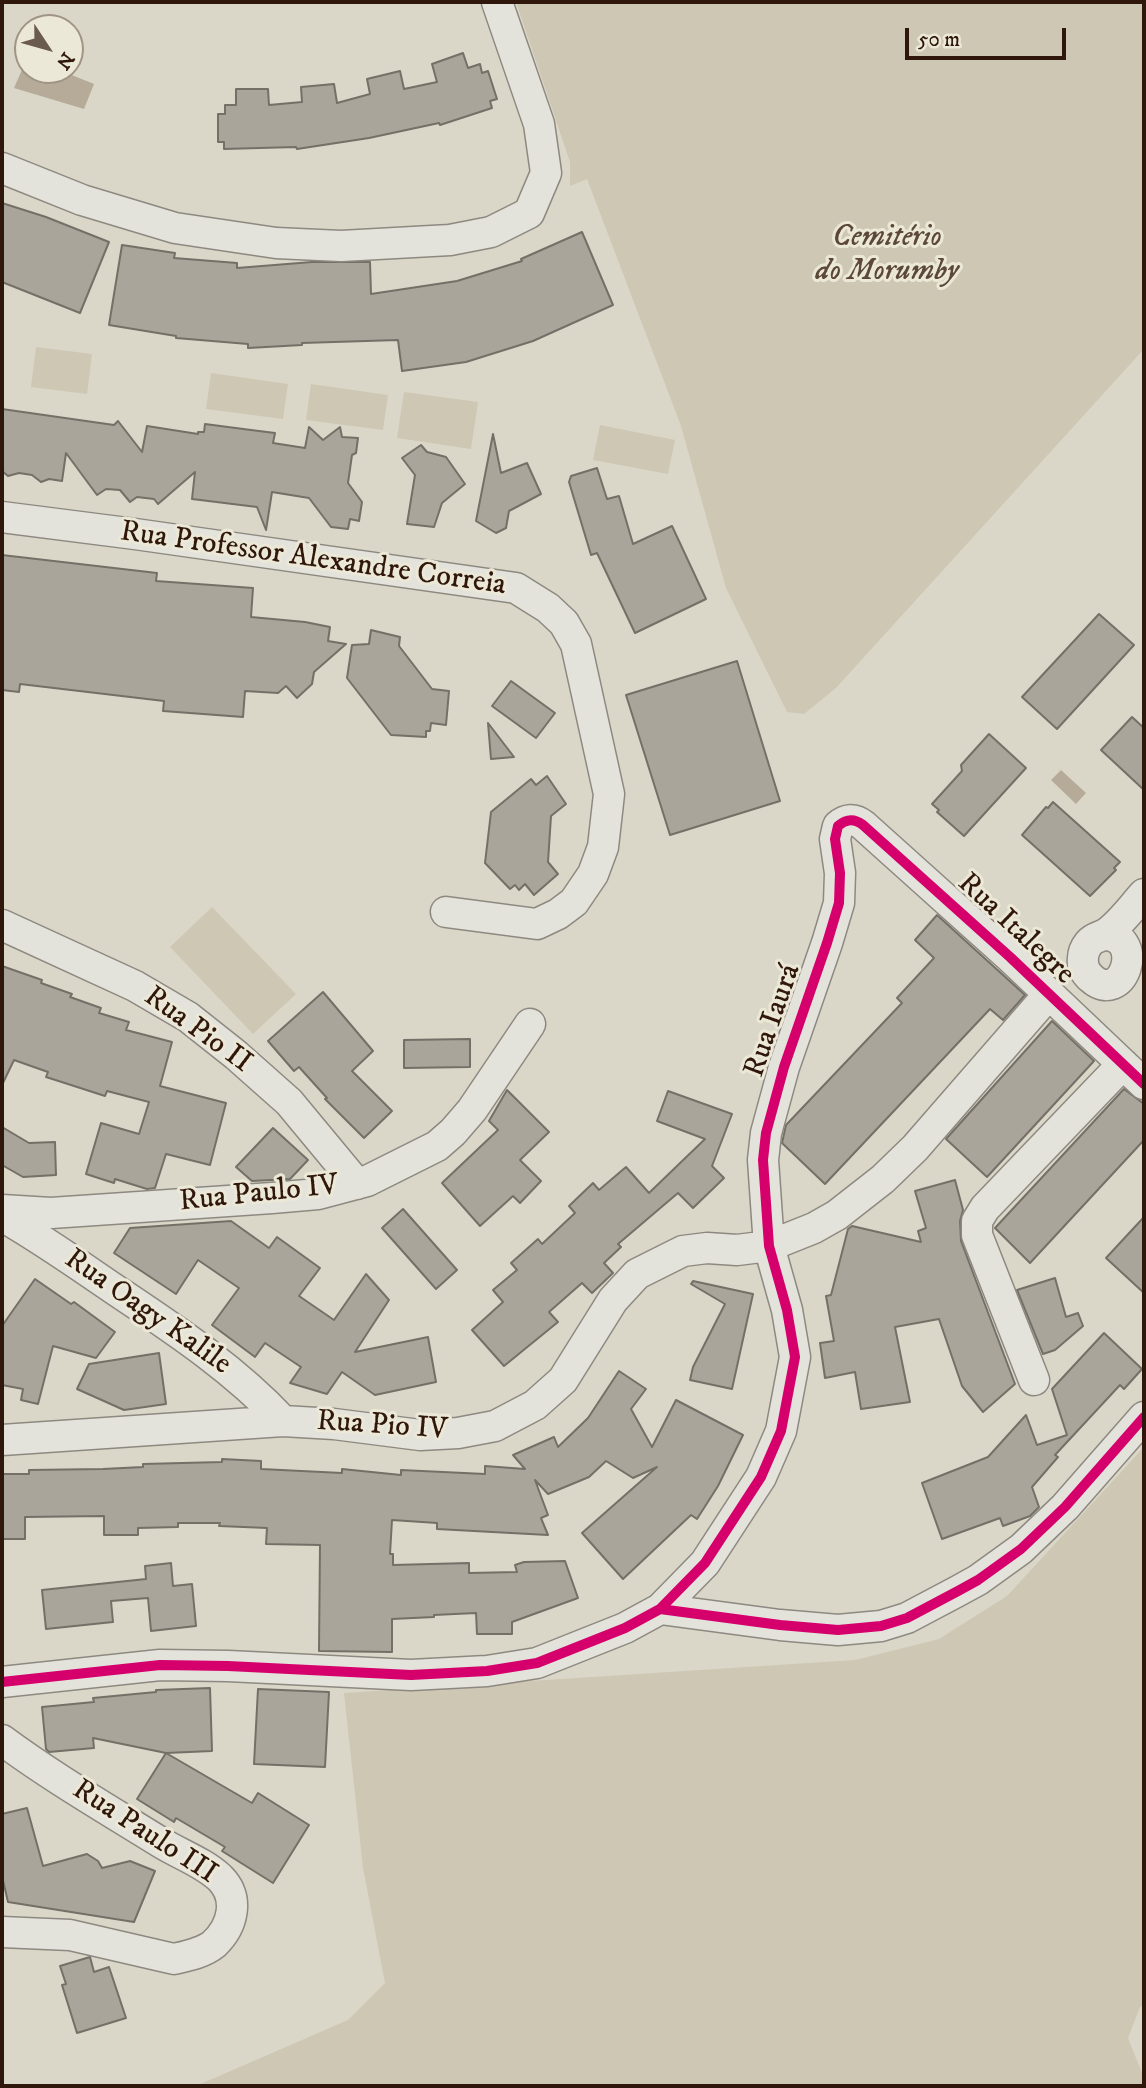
<!DOCTYPE html>
<html>
<head>
<meta charset="utf-8">
<style>
	body { margin:0 }
	#map { position:relative; width:1146px; height:2088px; overflow:hidden; background:#dad7c9; font-family:"IM FELL DW Pica",serif }
	canvas { display:block }
	.frame { position:absolute; inset:0; border:4px solid #2f170b; pointer-events:none }
	.north { position:absolute; left:14px; top:14px; width:70px; height:70px; box-sizing:border-box; background:#ece8d7; border:2px solid #a09485; border-radius:50%; rotate:126deg; font-size:19px; font-weight:700; line-height:28px; text-align:center; color:#2f170b }
	.north::after { content:''; display:block; margin:auto; width:24px; height:32px; background:#6b5a4e; clip-path:polygon(50% 0,100% 100%,50% 72%,0 100%) }
	.scale { position:absolute; left:905px; top:28px; width:161px; height:32px; box-sizing:border-box; border:4px solid #2f170b; border-top:0; padding-left:9px; font-size:21px; line-height:24px; white-space:nowrap; color:#2f170b; -webkit-text-stroke:5px #ece8d7; paint-order:stroke }
</style>
</head>
<body>
<div id="map">
<canvas width="1146" height="2088"></canvas>
<div class="frame"></div>
<div class="north">N</div>
<div class="scale">50 m</div>
</div>
<script>
const context = document.querySelector('canvas').getContext('2d');
context.lineJoin = 'round';
function fill(path, color) { context.fillStyle = color; context.fill(path, 'evenodd'); }
function stroke(path, color, width, dash) { context.strokeStyle = color; context.lineWidth = width; context.lineCap = dash ? 'butt' : 'round'; context.setLineDash(dash || []); context.stroke(path); }
function label(font, color, halo, rows, align = 'center') {
  context.font = font + ' "IM FELL DW Pica",serif'; context.lineWidth = 6; context.setLineDash([]); context.textBaseline = 'middle'; context.strokeStyle = halo; context.fillStyle = color; for (const [text, x, y, turn = 0] of rows) {
    context.save(); context.translate(x, y); context.rotate((+turn || 0) * Math.PI / 180); context.textAlign = isNaN(turn) ? turn : align; if (halo) context.strokeText(text, 0, 0); context.fillText(text, 0, 0); context.restore();
  }
}
const green = new Path2D(`
	M516,2h628v347l-308,339 -32,26 -17,-2 -61,-124 -45,-162 -94,-247 -17,7v-24z
	M36,347l56,7 -5,40 -56,-7z
	M211,373l77,11 -5,35 -77,-10z
	M311,384l77,11 -5,35 -77,-10z
	M404,392l74,10 -7,47 -74,-11z
	M600,425l75,15 -7,34 -75,-14z
	M212,907l84,87 -43,40 -83,-87z
	M1144,1447v558l-4,2 -12,31 16,40v8h-948l152,-66 37,-37 -22,-115 -19,-175 511,-33 84,-21 68,-43z`);
const water = new Path2D(`
	M28,56v14h31l35,14 -10,25 -70,-21z
	M1061,770l25,23 -10,11 -25,-24z`);
const building = new Path2D(`
	M463,53l5,15 12,-4 2,9 6,-2 9,28 -7,2 2,7 -52,17 -1,-2 -70,15 -72,11 -1,-2 -72,2v-7h-6v-28h7v-9h11v-16h32l1,16 33,-3 -1,-15 33,-3 3,19 33,-9 -3,-15 33,-8 4,18 33,-7 -5,-18z
	M2,203l44,14 63,25 -29,71 -78,-31z
	M582,232l31,73 -80,36 -67,21 -64,9 -4,-31 -96,3v2l-54,3v-4l-72,-6v-2l-67,-11 13,-80 53,8 -1,5 63,5v5l75,-6h58l1,32 86,-13 65,-20 -1,-2z
	M2,409l112,16 4,-4 24,31 5,-26 51,8v-2h6l1,-8 46,6 24,3 -2,10 32,5 4,-21 14,13 17,-13 2,10 16,1 -2,15 -4,2 -4,28 14,19 -3,19 -9,-2 -2,10 -17,-2 -22,-29 -37,-6 -6,38 -9,-23 -65,-8 3,-27 -37,32 -4,-5 -17,-2 -7,5 -10,-12 -14,-1 -9,6 -31,-42 -4,28 -13,-2 -8,3 -9,-7 -13,-2 -11,3 -6,-5z
	M493,434l8,39 26,-10 14,31 -32,17 -3,17 -10,5 -20,-12z
	M421,445l6,7 19,5 19,27 -23,19 -8,24 -27,-3 8,-49 -13,-17z
	M597,468l10,31 12,-3 14,48 39,-18 34,73 -71,34 -38,-80 -6,2 -22,-73 2,-6z
	M2,555l155,18 -1,8 97,7 -2,29 54,5 25,5 -2,14 18,3 -32,28 -2,12 -15,14 -11,-12 -8,7 -33,-2 -2,26 -80,-6 1,-10 -144,-17 -1,8 -17,-2z
	M1099,614l35,31 -77,84 -35,-32z
	M371,630l29,7 -1,9 33,43 17,2 -3,34 -15,-2 -1,8h-4v6l-35,-2 -44,-57 5,-33 17,-1z
	M737,661l43,140 -110,34 -44,-140z
	M511,681l44,32 -19,25 -44,-32z
	M1132,717l12,11v62l-43,-40z
	M488,723l26,34 -23,2z
	M989,734l37,34 -62,68 -27,-24 2,-2 -7,-6 30,-33 -1,-6z
	M547,776l19,28 -15,12 -3,46 10,12 -24,21 -9,-11 -6,6 -4,-5 -5,4 -25,-26 6,-51 40,-33 5,6z
	M1053,802l67,60 -6,6 2,2 -26,26 -68,-61 24,-28 2,1z
	M937,915l88,80 -22,25 -13,-11 -165,175 -43,-41 4,-18 116,-122 -5,-5 37,-40 -19,-18z
	M2,966l40,14 -1,3 31,11 -2,3 31,11 -2,5 30,9 -3,8 46,12 -12,44 66,17 -16,62 -44,-11 -11,34 -8,1 -32,-10 -1,4 -28,-9 15,-51 38,11 10,-32 -42,-11 -2,5 -34,-11 -25,-8 2,-5 -34,-12 -12,25z
	M323,992l50,59 -21,20 40,40 -28,27 -39,-39 2,-1 -28,-31 -5,4 -26,-30z
	M1052,1021l42,40 -107,116 -41,-38z
	M470,1039v28l-66,1v-28z
	M1124,1089l20,15v36l-114,123 -35,-35z
	M507,1090l42,42 -29,28 21,21 -21,22 -7,-7 -33,30 -38,-43 56,-53 -9,-9z
	M668,1091l64,23 -20,52 12,12 -31,30 -15,-15 -60,51 3,3 -17,16 9,10 -21,20 -10,-10 -33,29 9,10 -54,44 -32,-36 31,-28 -10,-12 24,-20 -6,-7 27,-24 4,5 33,-31 -6,-7 24,-23 6,7 27,-23 23,26 56,-54 -48,-18z
	M2,1127l27,16 26,-1 1,33 -33,2 -21,-12z
	M273,1128l35,32 -18,19 -38,2 -16,-14z
	M955,1180l8,30 -3,11 1,20 54,143 -32,28 -21,-26 -23,-67 -44,8 15,75 -49,7 -6,-37 -30,6 -5,-35 14,-2 -8,-45 5,-1 17,-66 4,-3 69,16 -3,-11 8,-3 -11,-37z
	M403,1209l54,61 -21,19 -54,-61z
	M1144,1217v76l-38,-35z
	M231,1221l38,27 8,-11 43,31 -21,28 35,24 32,-46 23,26 -34,52 73,-15 8,45 -61,13 -33,-23 -15,22 -37,-11 11,-16 -36,-24 -10,14 -43,-32 27,-37 -41,-28 -22,34 -62,-41 16,-25z
	M1055,1278l11,39 12,-4 5,13 -28,24 -12,4 -26,-64z
	M35,1279l36,25 3,-2 41,30 -19,26 -43,-12 -15,58 -17,-4 2,-11 -21,-4v-59z
	M693,1281l60,13 -21,95 -42,-9 3,-13 32,-63 -34,-20z
	M1104,1333l38,36 -18,20 -4,-4 -65,70 3,2 -26,30 7,20 -9,9 -27,10 -3,-8 -58,21 -20,-56 66,-26 38,-42 11,30 30,-10 -15,-46z
	M159,1353l7,51 -42,6 -47,-21 12,-25z
	M619,1371l27,18 -15,20 21,38 24,-47 67,35 -25,51 -21,33 -6,-4 -68,64 -41,-46 75,-66 -24,11 -27,-17 -17,16 -41,17 -13,-14 13,35 -7,3 7,17 -111,-6v-6l-45,-3 -2,34h3v11l76,-2v10l48,-1 -2,-7 9,-3 41,-1 13,37 -66,24v12h-35l-1,-21 -42,2v2l-42,2v33l-73,-1 1,-106 -54,-1 1,-16 -48,-2 1,-3h-42v4l-40,1v7h-34v-19l-79,1v22h-23v-65h27v-4l74,-1 40,-2v-3l79,-2v-3l39,2v8l81,4v-4l59,6v-5l84,4v-8l40,3 -12,-14 41,-18 4,10 30,-29z
	M171,1563l2,23 19,-2 4,42 -45,5 -3,-33 -37,3 2,21 -67,7 -4,-39 104,-11 -1,-13z
	M210,1688l2,63 -46,2 86,50 6,-10 51,32 -36,58 -51,-32 3,-4 -49,-29 -2,4 -37,-23 29,-46 -73,-15 1,10 -45,4 -3,-3 -4,-42 52,-5 -1,-4 63,-6v-2z
	M258,1689l71,3 -4,75 -71,-3z
	M27,1808l16,58 44,-12 11,7 4,7 28,-7 25,10 -21,51 -126,-20 -6,-26v-62z
	M90,1957l4,15 15,-5 17,51 -49,15 -15,-48 4,-1 -6,-18z`);
const minor = new Path2D(`
	M2,168l80,32 93,28 101,15 65,3 109,-6 41,-8 38,-19 17,-40 -7,-49 -42,-122
	M2,517l133,17 381,54 32,20 16,15 12,21 33,150 -6,53 -10,27 -19,28 -16,12 -21,10 -91,-12
	M2,925l133,61 53,31 48,38 53,47 68,82
	M1106,935c40,3 17,72 -15,43 -6,-5 -9,-12 -8,-20 0,-5 2,-10 6,-15 5,-6 12,-6 18,-10 14,-10 26,-27 37,-39
	M2,1210l49,3 221,-15 46,-4 49,-13 70,-35 16,-14 19,-22 58,-86
	M2,1216c42,24 81,52 121,79 57,38 113,76 160,126
	M1034,1380l-57,-145v-14l8,-13 138,-144
	M2,1440l281,-19 51,3 86,11 38,-2 37,-7 40,-21 28,-25 50,-80 24,-26 46,-23 24,-3 30,2 32,-4 45,-18 23,-13 46,-36 32,-31 134,-154
	M660,1609l45,-46 56,-86 20,-46 14,-74 -8,-47 -18,-64 -6,-86 3,-27 18,-66 43,-124 12,-40 1,-30 -5,-34 3,-13c8,-7 16,-8 25,-1l147,132 134,127
	M2,1682l158,-17 68,1 183,9 76,-4 50,-8 88,-35 35,-19 120,16 58,5 43,-4 26,-8 51,-27 20,-11 43,-31 44,-42 79,-90
	M2,1740c50,37 105,69 158,102 19,12 43,20 60,36 20,20 13,48 -6,66 -11,9 -27,12 -40,15l-104,-24 -68,-3`);
const cycleway = new Path2D(`
	M660,1609l45,-46 56,-86 20,-46 14,-74 -8,-47 -18,-64 -6,-86 3,-27 18,-66 43,-124 12,-40 1,-30 -5,-34 3,-13c8,-7 16,-8 25,-1l147,132 134,127
	M2,1682l158,-17 68,1 183,9 76,-4 50,-8 88,-35 35,-19 120,16 58,5 43,-4 26,-8 51,-27 20,-11 43,-31 44,-42 79,-90`);
const parkNames = [
	["Cemitério",887,239],
	["do Morumby",887,273]
];
const streetNames = [
	["Rua Professor Alexandre Correia",313,560,8],
	["Rua Italegre",1015,930,43],
	["Rua Iaurá",774,1021,-71],
	["Rua Pio II",197,1031,36],
	["Rua Paulo IV",259,1195,-6],
	["Rua Oagy Kalile",147,1313,35],
	["Rua Pio IV",382,1427,4],
	["Rua Paulo III",144,1833,33]
];
fill(green, '#cec7b4');
fill(water, '#b5ab98');
fill(building, '#a9a59b');
stroke(building, '#757067', 2);
stroke(minor, '#8e8980', 33);
stroke(minor, '#e3e2db', 30);
stroke(cycleway, '#d6006c', 10);
label('italic 30px', '#5c4838', '#ece8d7', parkNames);
label('30px', '#2f170b', '#ece8d7', streetNames);
</script>
</body>
</html>
